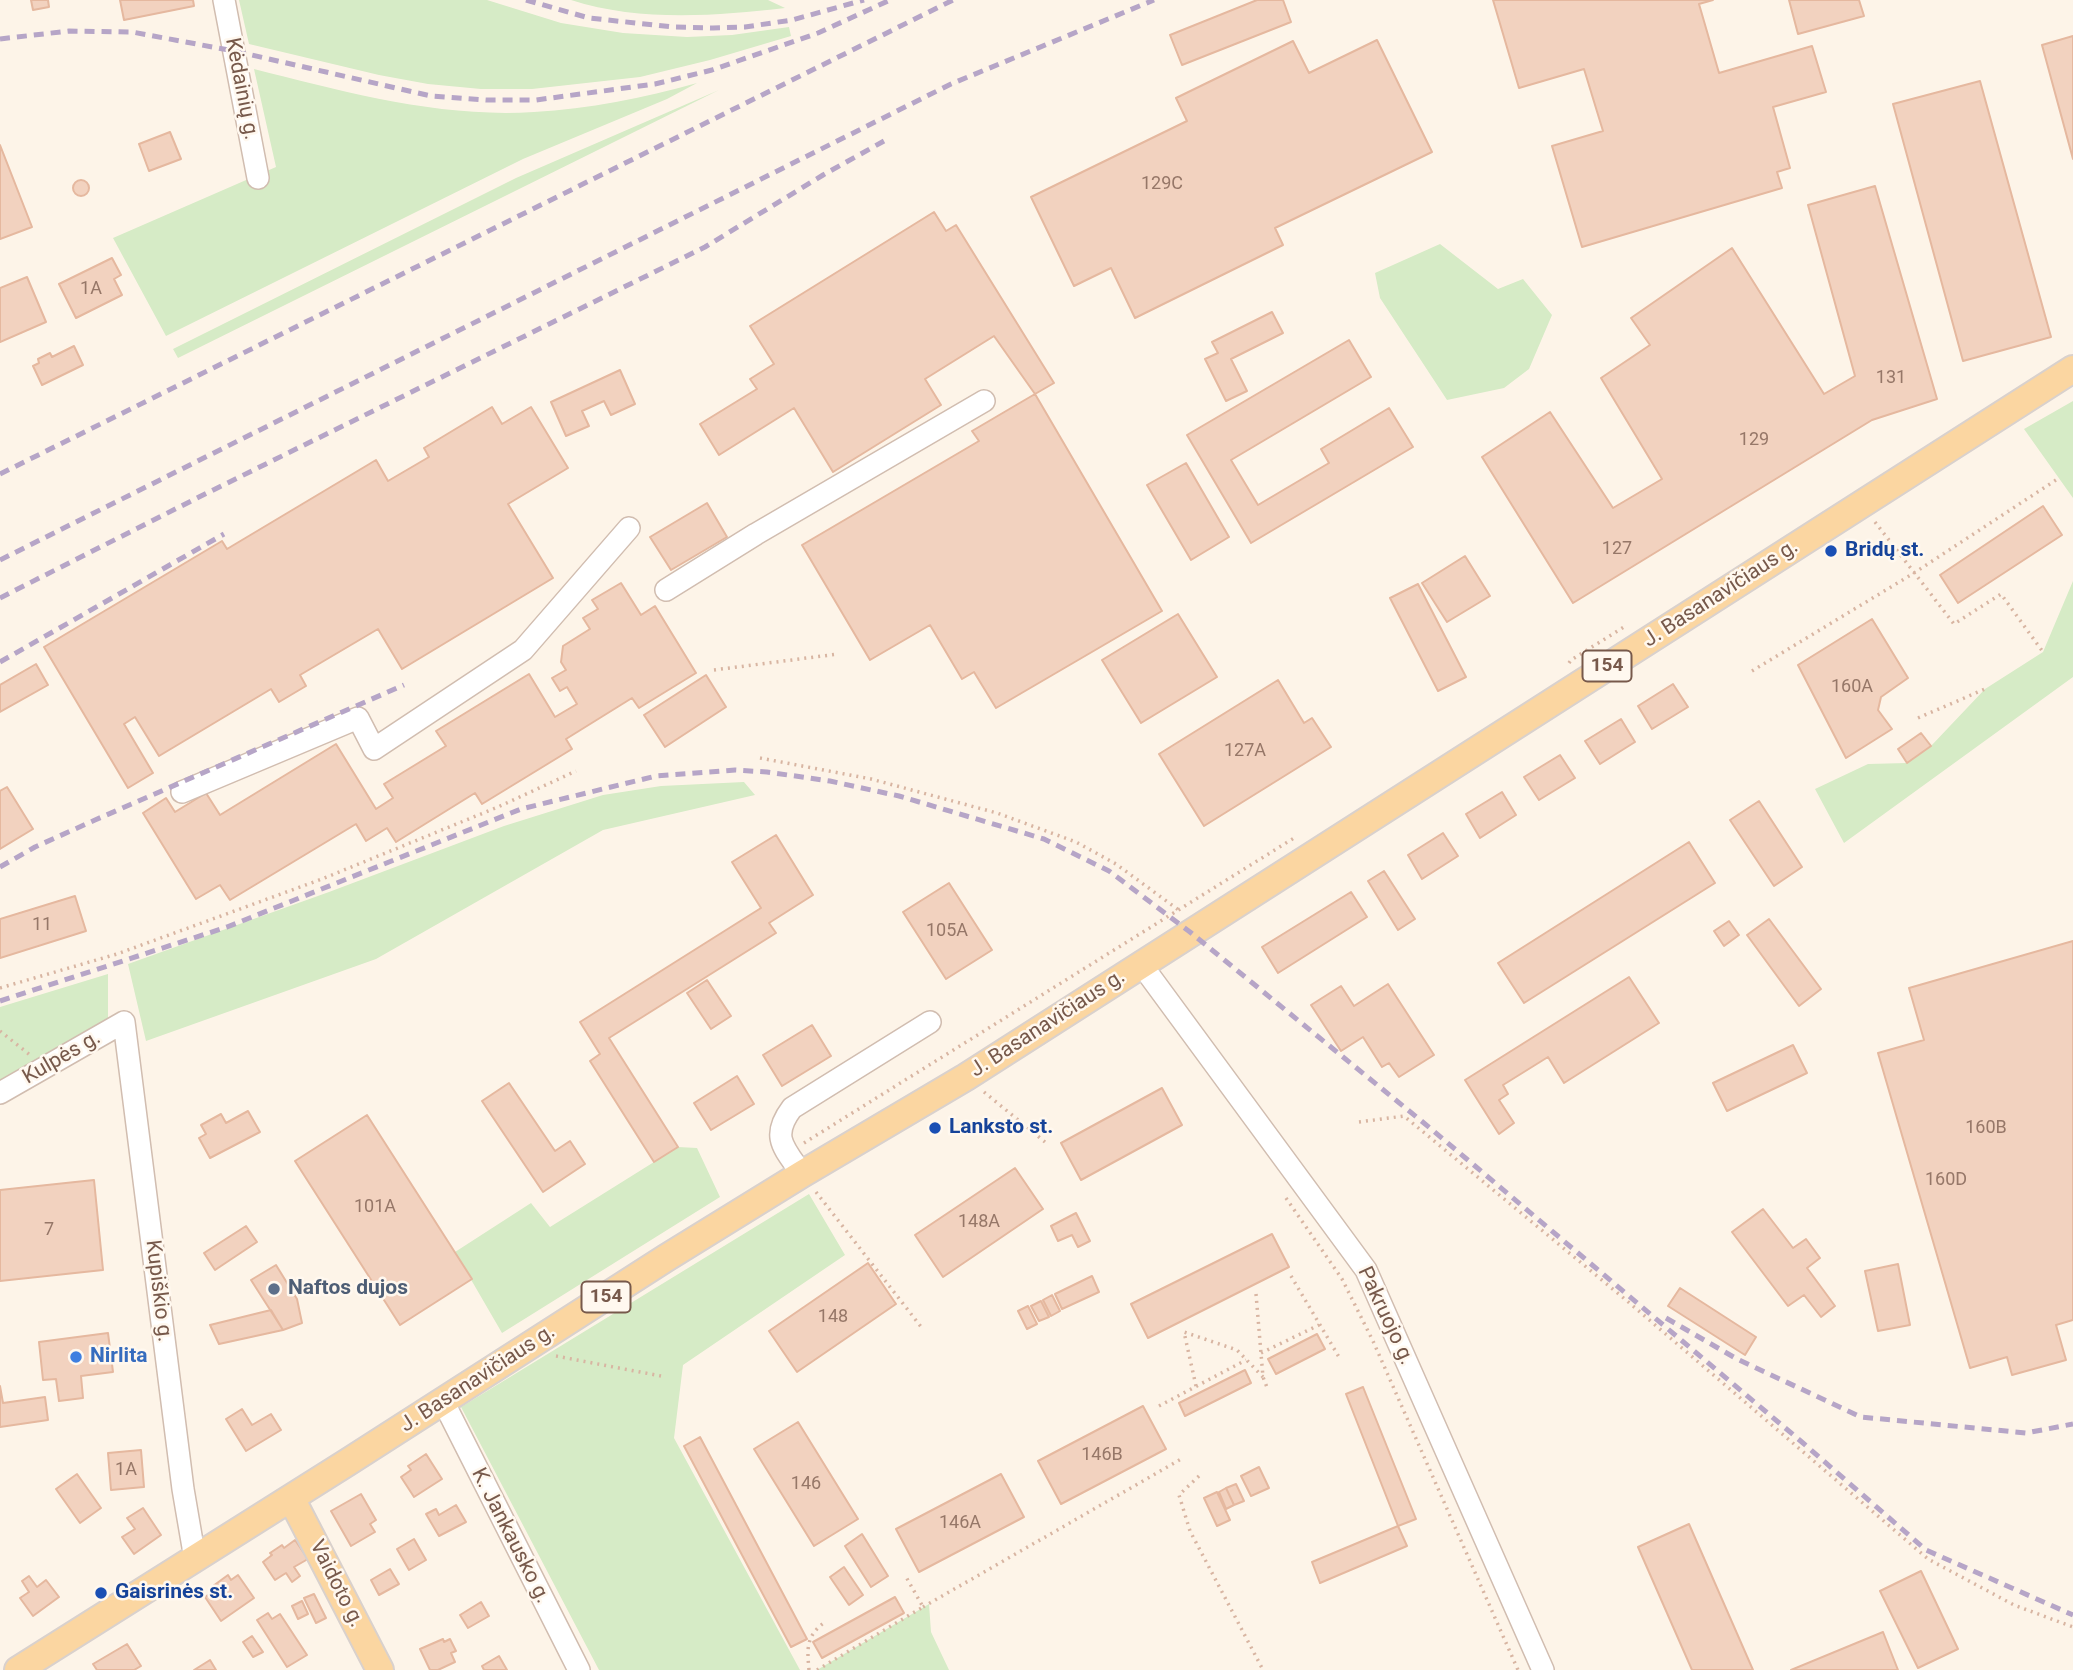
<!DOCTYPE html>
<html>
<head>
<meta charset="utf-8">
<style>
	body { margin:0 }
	canvas { display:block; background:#fdf4e8 }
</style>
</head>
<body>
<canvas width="2073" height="1670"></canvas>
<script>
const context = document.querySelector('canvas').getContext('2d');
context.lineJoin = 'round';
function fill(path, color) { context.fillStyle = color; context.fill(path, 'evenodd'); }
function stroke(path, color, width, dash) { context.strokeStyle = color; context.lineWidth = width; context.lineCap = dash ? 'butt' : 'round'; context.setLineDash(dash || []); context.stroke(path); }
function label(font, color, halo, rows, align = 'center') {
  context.font = font + ' Roboto,sans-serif'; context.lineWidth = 5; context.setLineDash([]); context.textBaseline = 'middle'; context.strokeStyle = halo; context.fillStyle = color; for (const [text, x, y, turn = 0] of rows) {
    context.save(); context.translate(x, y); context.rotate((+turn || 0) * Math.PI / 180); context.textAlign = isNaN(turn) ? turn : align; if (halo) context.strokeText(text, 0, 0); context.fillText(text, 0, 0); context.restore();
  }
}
const green = new Path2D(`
	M239,0h248l74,23 62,10 64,4 45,-2 57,-8 2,9 -81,24 -70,17 -108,12h-51l-53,-5 -49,-9 -130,-31z
	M571,0h197l17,8c-70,8 -146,14 -214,-8z
	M254,69c91,23 185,49 280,43 55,-3 109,-14 163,-29l-30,16 -144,60 -357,177 -53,-98 163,-71z
	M719,90l-541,268 -5,-9 343,-171z
	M1440,244l58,45 25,-10 29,36 -23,54 -25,19 -57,12 -67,-102 -5,-25z
	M2073,401v97l-49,-69z
	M2073,581v96l-229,166 -29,-54 53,-25 39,-1 24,-17 54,-57 58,-37z
	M744,782l11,13 -152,35 -227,129 -230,82 -18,-77 201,-72 175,-66 99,-31 58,-9z
	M108,974v49l-108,62v-78z
	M678,1147l19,1 23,49 -218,136 -47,-81 76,-49 19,24z
	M809,1194l36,61 -162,110 -9,73 126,232h-201l-138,-263z
	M929,1604l2,28 18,38h-132z`);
const building = new Path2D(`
	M31,0h17l1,7 -16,3z
	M120,0h73l1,6 -70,14z
	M1257,0h26l8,22 -109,43 -12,-30z
	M1493,0h220l-14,4 20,69 93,-27 14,46 -53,15 17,61 -13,4 5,16 -200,59 -30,-101 51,-15 -19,-62 -65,19z
	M1789,0h70l5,16 -66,18z
	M2073,36v123l-31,-114z
	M1377,40l55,112 -157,76 8,17 -148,73 -24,-50 -37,18 -43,-89 156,-76 -11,-23 117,-57 16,32z
	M1980,81l71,256 -88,24 -70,-257z
	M170,132l11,27 -32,12 -10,-27z
	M0,145l32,82 -32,12z
	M73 188a8 8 0 1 1 16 0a8 8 0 1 1-16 0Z
	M1875,186l62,213 -65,21 -299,183 -91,-146 68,-45 63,96 49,-29 -61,-101 49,-33 -19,-27 101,-70 92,146 31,-18 -47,-171z
	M934,212l12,19 10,-6 98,158 -19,11 -41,-58 -69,43 16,26 -108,67 -39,-64 -75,47 -19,-31 57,-35 -7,-10 24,-15 -24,-38z
	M112,258l9,17 -7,4 8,16 -46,23 -17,-34z
	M27,277l19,45 -46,20v-54z
	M1272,312l11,21 -52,26 16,32 -21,10 -21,-42 13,-6 -6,-11z
	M1349,340l22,37 -140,83 27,45 71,-42 -8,-14 68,-41 24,39 -162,96 -64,-108z
	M74,346l9,19 -41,20 -9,-19 6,-3 -1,-4 12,-6 2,4z
	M620,370l15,34 -24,11 -7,-14 -22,10 7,15 -23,10 -15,-34z
	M1035,394l127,217 -166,97 -22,-36 -12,7 -32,-54 -60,35 -68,-115 177,-104 -7,-10z
	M492,407l10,17 29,-17 37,61 -60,36 45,74 -151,91 -24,-40 -78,46 6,11 -27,16 -8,-13 -112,67 -24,-39 -11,7 29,49 -25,15 -84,-141 178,-106 5,8 149,-89 12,21 41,-24 -5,-9z
	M1186,463l43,74 -38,23 -44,-75z
	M707,503l20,34 -56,33 -21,-33z
	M2043,506l19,29 -104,68 -18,-28z
	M1465,556l25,40 -43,26 -25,-39z
	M621,583l20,32 14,-9 41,67 -57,35 -7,-10 -66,41 6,10 -90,55 -7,-11 -79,49 -9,-14 -21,13 -10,-17 -126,76 -10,-15 -24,14 -53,-86 23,-15 9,14 31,-19 14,22 116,-71 40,65 17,-11 -9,-14 62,-38 -10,-15 93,-57 26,43 22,-13 -10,-17 -7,4 -8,-13 14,-8 -5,-8 2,-16 27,-17 -7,-11 15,-9 -6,-9z
	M1418,584l48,93 -28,14 -48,-93z
	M1178,614l39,63 -76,46 -39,-63z
	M1872,619l36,59 -27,19 -3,13 14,19 -46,29 -48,-93z
	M36,664l12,21 -48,27v-27z
	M706,675l20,32 -61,40 -21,-32z
	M1278,680l26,43 8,-5 19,29 -127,79 -45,-72z
	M1673,684l15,23 -36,22 -14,-23z
	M1621,719l14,23 -35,22 -15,-23z
	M1921,733l10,13 -24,17 -9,-14z
	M1560,755l15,23 -36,22 -15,-23z
	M7,787l26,42 -33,20v-58z
	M1502,792l14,23 -36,23 -14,-24z
	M1759,801l43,66 -28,19 -44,-66z
	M1443,833l15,23 -36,23 -14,-24z
	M776,835l37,60 -44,28 7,10 -167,105 69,109 -24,15 -64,-101 10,-7 -20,-32 181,-114 -29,-46z
	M1689,842l26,41 -191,120 -26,-40z
	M1384,871l31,48 -17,11 -30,-49z
	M949,883l43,67 -46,29 -43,-67z
	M1351,892l16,25 -89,56 -16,-26z
	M75,896l11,35 -86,27v-39z
	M1769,919l52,70 -22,17 -52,-71z
	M1729,921l10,14 -15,11 -10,-15z
	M2073,941v379l-17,5 10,35 -54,15 -5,-18 -37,11 -92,-315 46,-13 -15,-52z
	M1629,977l30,46 -95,60 -16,-26 -45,28 5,9 -9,6 15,23 -15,11 -34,-54z
	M707,980l24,36 -20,13 -24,-36z
	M1388,984l46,71 -35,22 -10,-14 -7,4 -19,-30 -22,14 -30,-46 30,-19 13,20z
	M812,1025l19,31 -49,30 -19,-31z
	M1793,1045l14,28 -80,38 -14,-28z
	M737,1076l17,28 -43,26 -17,-27z
	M509,1083l46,68 15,-10 15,23 -42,28 -61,-91z
	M1162,1088l20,37 -101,55 -20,-37z
	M248,1111l12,21 -50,26 -11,-20 7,-4 -5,-9 20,-11 5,9z
	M367,1115l105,164 -72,46 -105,-164z
	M1015,1168l28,41 -100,68 -28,-42z
	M94,1180l9,90 -103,11v-91z
	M1763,1209l30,39 13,-9 14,19 -13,10 28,38 -14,11 -17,-22 -16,11 -56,-74z
	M1076,1213l14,28 -12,6 -6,-12 -14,6 -7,-15z
	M246,1226l11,16 -42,28 -11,-17z
	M1272,1234l17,33 -141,71 -17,-34z
	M868,1263l28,41 -99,68 -28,-41z
	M1898,1264l12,61 -32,6 -13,-60z
	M276,1265l21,34 5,24 -19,7 -32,-50z
	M1092,1276l7,16 -37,17 -7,-15z
	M1680,1288l76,49 -11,18 -77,-49z
	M1052,1295l8,16 -9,5 -8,-16z
	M1041,1301l8,16 -10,4 -8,-15z
	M1028,1306l9,18 -10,5 -9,-18z
	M271,1310l12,20 -64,14 -9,-19z
	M108,1333l5,39 -32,4 2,22 -24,3 -3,-22 -13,1 -4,-38z
	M1317,1334l8,15 -49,25 -8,-15z
	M1245,1370l6,13 -66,33 -6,-13z
	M0,1386l3,17 42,-6 3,23 -48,7z
	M1363,1387l53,132 -18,7 -52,-132z
	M1143,1406l23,43 -105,55 -23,-43z
	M242,1409l10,16 19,-11 10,16 -35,21 -20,-32z
	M798,1422l60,97 -44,27 -60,-97z
	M700,1437l107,202 -16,8 -107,-201z
	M141,1450l3,37 -33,3 -3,-37z
	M426,1454l16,25 -28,18 -13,-20 10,-7 -3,-4z
	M1259,1467l10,21 -18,8 -10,-20z
	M77,1474l24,34 -21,15 -24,-34z
	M1001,1474l23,43 -105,55 -23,-43z
	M1236,1484l8,17 -10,4 -8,-17z
	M1226,1488l8,17 -8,4 -7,-17z
	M1217,1492l13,28 -13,6 -13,-28z
	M361,1494l15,26 -6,4 5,8 -24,14 -20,-35z
	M456,1505l10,17 -27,14 -13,-22 10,-5 3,6z
	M143,1508l18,27 -27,19 -12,-17 13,-8 -8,-11z
	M1689,1524l64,146h-61l-54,-123z
	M1398,1526l9,20 -87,37 -8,-21z
	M862,1534l26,42 -17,11 -26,-41z
	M414,1539l12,21 -17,10 -12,-21z
	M295,1540l13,19 -14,8 6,9 -8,6 -6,-9 -11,7 -12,-18 9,-7 -2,-2 12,-8 2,3z
	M844,1567l19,28 -14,10 -19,-28z
	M390,1569l9,15 -20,11 -8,-15z
	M1921,1571l37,78 -40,19 -38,-77z
	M228,1575l3,5 7,-5 16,23 -33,23 -16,-24 10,-7 -2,-4z
	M29,1576l8,11 9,-7 13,17 -26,19 -13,-18 9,-6 -7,-11z
	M314,1594l12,24 -10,5 -12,-25z
	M895,1597l9,16 -82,45 -9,-16z
	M302,1601l6,13 -10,5 -6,-13z
	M481,1602l8,14 -21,12 -8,-13z
	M268,1613l4,6 8,-5 27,41 -20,12 -30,-47z
	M1883,1632l15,38h-107z
	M252,1636l11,16 -10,5 -10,-15z
	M443,1639l1,3 6,-3 6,12 -5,2 4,9 -17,8h-8l-10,-21z
	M127,1644l14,22 -7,4h-37l-4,-6z
	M499,1656l8,14h-23l-2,-4z
	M210,1660l6,10h-22z`);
const path = new Path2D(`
	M1875,522l79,102 47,-30 42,58
	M1569,663l2,-3 53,-33 3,1
	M714,670l124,-16
	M1752,671l162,-98 145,-95
	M1918,718l67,-29
	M760,758l111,21 126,34 79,29 40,22 64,47
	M0,988l117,-34 205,-75 176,-72 78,-36
	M0,1031l30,24
	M984,1092l61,50
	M1359,1122l45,-6 222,184 302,259 86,46 59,22
	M804,1143l490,-305
	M816,1192l106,136
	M1286,1198l56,81 31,62 145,329
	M1291,1276l48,81
	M1256,1294l7,83 5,13
	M1261,1353l58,-28
	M556,1356l105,20
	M1196,1386l-12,-54 53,18 26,27
	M1159,1406l87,-46
	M1199,1476l-20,19 11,36 72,137
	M923,1607l260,-149
	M809,1670c-2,-22 -3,-34 16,-48
	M817,1670l106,-63 -18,-32`);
const minor = new Path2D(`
	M224,0l34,178
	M666,590l90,-56 228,-133
	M182,792l176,-74 16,31 149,-99 106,-122
	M1141,964l225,306 177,400
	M0,1093l124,-71 59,467 12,70
	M802,1174c-18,-26 -32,-37 -10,-66l138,-86
	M443,1401l136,269`);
const major = new Path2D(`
	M291,1498l89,172
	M18,1670l330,-208 318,-204 136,-84 164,-97 1107,-708`);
const rail = new Path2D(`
	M526,0l63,18 84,9 40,1 32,-1 47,-7 72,-20
	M0,39l69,-8 63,1 102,19 197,45 55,4h50l119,-16 57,-14 106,-37 72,-33
	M0,474l953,-474
	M0,560l951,-476 203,-84
	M0,598l199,-101 506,-250 118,-72 61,-34
	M0,662l224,-128
	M0,867l35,-20 60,-27 309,-135
	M0,1001l227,-74 294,-118 135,-33 79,-6 32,2 63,9 69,15 145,43 65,32 81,61 240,196 373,315 123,107 147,65
	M1666,1318l71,41 124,58 165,16 47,-9`);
const markers = [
	[1831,551,7,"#1a4fb4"],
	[935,1128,7,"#1a4fb4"],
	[274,1289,7,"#5c6f8a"],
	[76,1357,7,"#3f7fe0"],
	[101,1593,7,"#1a4fb4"]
];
const numberNames = [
	["129C",1162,184],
	["1A",91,289],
	["131",1891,378],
	["129",1754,440],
	["127",1617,549],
	["160A",1852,687],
	["127A",1245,751],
	["11",42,925],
	["105A",947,931],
	["160B",1986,1128],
	["160D",1946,1180],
	["101A",375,1207],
	["148A",979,1222],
	["7",49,1230],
	["148",833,1317],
	["146B",1102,1455],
	["1A",126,1470],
	["146",806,1484],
	["146A",960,1523]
];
const shields = [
	[1607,666,49],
	[606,1297,49]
];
const shieldNames = [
	["154",1607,666],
	["154",606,1297]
];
const streetNames = [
	["Kėdainių g.",241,89,79],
	["J. Basanavičiaus g.",1721,594,-33],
	["J. Basanavičiaus g.",1048,1024,-33],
	["Kulpės g.",62,1058,-30],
	["Kupiškio g.",158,1291,83],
	["Pakruojo g.",1385,1316,65],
	["J. Basanavičiaus g.",478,1379,-33],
	["K. Jankausko g.",510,1536,63],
	["Vaidoto g.",336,1584,63]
];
const transitNames = [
	["Bridų st.",1845,551],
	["Lanksto st.",949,1128],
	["Gaisrinės st.",115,1593]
];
const serviceNames = [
	["Naftos dujos",288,1289]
];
const shopNames = [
	["Nirlita",90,1357]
];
fill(green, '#d6ebc6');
fill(building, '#f2d2bf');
stroke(building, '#e5b89f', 2);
stroke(minor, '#d1bdb0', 24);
stroke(major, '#d9d1cd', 30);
stroke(path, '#d8b5a2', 3.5, [2, 5]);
stroke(minor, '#fff', 21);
stroke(major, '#fbd6a1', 26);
stroke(rail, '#b6a5c7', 5, [10, 7]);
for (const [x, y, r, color] of markers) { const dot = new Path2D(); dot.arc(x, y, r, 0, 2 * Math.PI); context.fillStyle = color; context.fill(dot); stroke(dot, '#fff8ef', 2.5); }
label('18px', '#967768', null, numberNames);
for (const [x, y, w] of shields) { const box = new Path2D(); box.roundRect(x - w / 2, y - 15.5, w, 31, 5); context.fillStyle = '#fff8ef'; context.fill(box); stroke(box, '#77594b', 2); }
label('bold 19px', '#77594b', null, shieldNames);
label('21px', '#77594b', '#fff8ef', streetNames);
label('bold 21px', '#164399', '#fff8ef', transitNames, 'left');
label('bold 21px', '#4e5e75', '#fff8ef', serviceNames, 'left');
label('bold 21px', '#366cbe', '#fff8ef', shopNames, 'left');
</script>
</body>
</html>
